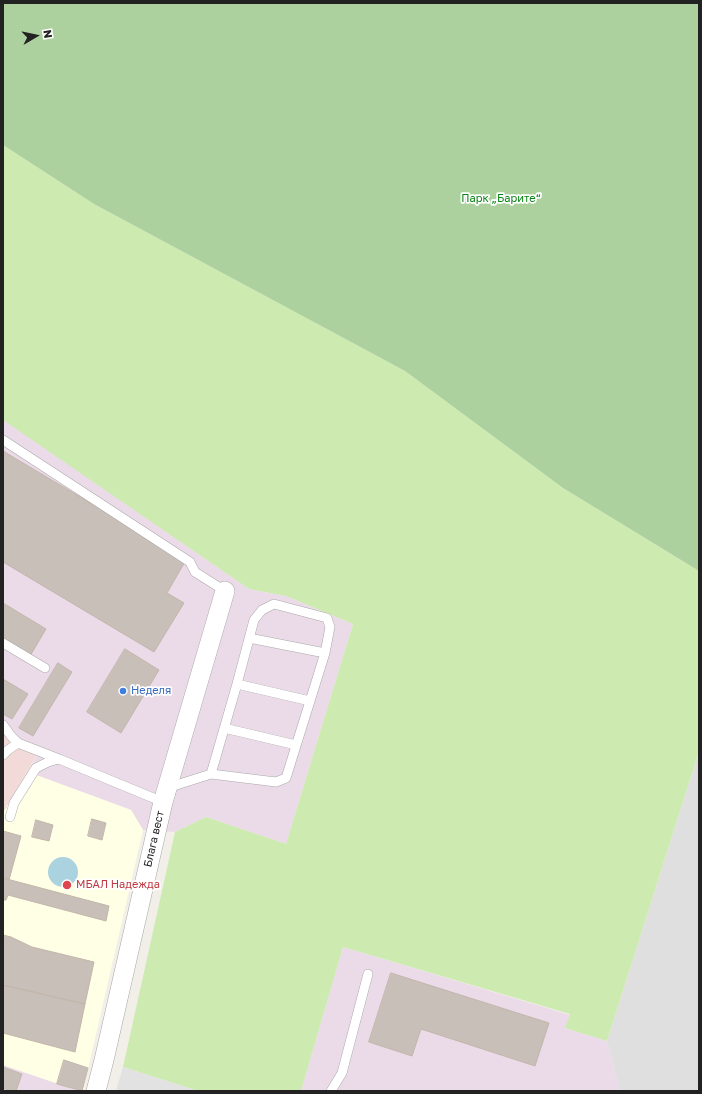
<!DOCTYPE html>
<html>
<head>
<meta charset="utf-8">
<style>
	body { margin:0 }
	#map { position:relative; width:702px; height:1094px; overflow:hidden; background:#f2efe9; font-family:"Golos Text",sans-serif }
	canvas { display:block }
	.frame { position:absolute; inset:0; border:4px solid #222; pointer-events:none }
	.north { position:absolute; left:16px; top:16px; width:40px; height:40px; -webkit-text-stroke:3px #fff; paint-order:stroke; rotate:81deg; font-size:11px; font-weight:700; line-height:16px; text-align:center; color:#222 }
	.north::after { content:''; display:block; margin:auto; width:14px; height:18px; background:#222; clip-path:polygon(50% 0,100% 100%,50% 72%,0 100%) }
</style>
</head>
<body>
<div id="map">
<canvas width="702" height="1094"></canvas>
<div class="frame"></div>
<div class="north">N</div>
</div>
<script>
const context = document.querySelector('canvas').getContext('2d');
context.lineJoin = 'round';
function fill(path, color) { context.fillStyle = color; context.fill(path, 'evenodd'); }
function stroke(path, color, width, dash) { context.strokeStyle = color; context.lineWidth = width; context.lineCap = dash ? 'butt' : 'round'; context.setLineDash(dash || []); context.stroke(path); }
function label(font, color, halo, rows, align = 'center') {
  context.font = font + ' "Golos Text",sans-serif'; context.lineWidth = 3.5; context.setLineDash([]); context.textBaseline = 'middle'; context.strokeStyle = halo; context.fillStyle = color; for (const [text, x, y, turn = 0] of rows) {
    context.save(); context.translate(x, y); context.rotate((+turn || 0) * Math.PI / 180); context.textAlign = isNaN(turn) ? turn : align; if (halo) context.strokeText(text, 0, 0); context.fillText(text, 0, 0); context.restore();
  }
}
const residential = new Path2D(`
	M699,751v340h-79l-13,-50z`);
const commercial = new Path2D(`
	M3,735l38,13 -38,65z`);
const industrial = new Path2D(`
	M3,419l246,170 37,7 67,28 -67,220 -80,-27 -31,15 -32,-2 -12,-20 -103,-38 13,-24 -38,-13z
	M343,947l227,68 -5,13 42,13 13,50h-319z
	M3,1065l76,26h-76z`);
const education = new Path2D(`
	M28,772l103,38 12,20 -60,261h-4l-76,-26v-252z`);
const grass = new Path2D(`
	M3,145l91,59 311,167 158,117 136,83v180l-92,290 -42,-13 5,-14 -227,-67 -42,144h-103l-75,-24 52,-235 31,-15 80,27 67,-220 -67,-28 -37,-7 -246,-169z`);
const forest = new Path2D(`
	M3,3h696v568l-136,-83 -158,-117 -311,-167 -91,-59z`);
const parking = new Path2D(`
	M123,1067l75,24h-82z`);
const water = new Path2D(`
	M48 872a15 15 0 1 1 30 0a15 15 0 1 1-30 0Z`);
const building = new Path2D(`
	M3,451l183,109 -19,33 17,10 -30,49 -151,-90z
	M3,603l43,26 -16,27 -27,-16z
	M125,649l34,21 -38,63 -34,-21z
	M58,663l14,9 -39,64 -14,-8z
	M3,679l25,15 -16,25 -9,-5z
	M92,819l14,4 -4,17 -14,-4z
	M36,820l17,5 -4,16 -17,-4z
	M3,831l18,5 -12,44 -6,-2z
	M3,878l106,28 -3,15 -98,-26 -2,5h-3z
	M3,935l8,2 21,10 62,15 -9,42 -82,-19z
	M391,973l158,50 -14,43 -114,-37 -9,27 -43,-14z
	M3,985l82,19 -10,48 -72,-19z
	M64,1060l24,8 -6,23 -25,-7z
	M3,1067l19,7 -6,17h-5l-8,-3z`);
const lane = new Path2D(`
	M3,440l187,122 5,10 30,19
	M249,638l76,15
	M3,643l42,25
	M237,684l73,17
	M3,725l8,11 7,7 41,16
	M224,728l72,17
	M3,755l5,-5 10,-7
	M167,788l44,-14 65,8 10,-4 39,-125 5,-26 -3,-9 -53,-14 -12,6 -8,10 -17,64 -26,90
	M10,817l4,-14 22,-35 12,-6 11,-3 104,43
	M331,1091l11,-18 26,-99`);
const street = new Path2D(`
	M96,1091l8,-31 59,-258 62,-211`);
const markers = [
	[123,691,4,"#3f7fe0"],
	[67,885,5,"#e0444e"]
];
const parkNames = [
	["Парк „Барите“",501,199]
];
const shopNames = [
	["Неделя",131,691]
];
const streetNames = [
	["Блага вест",154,839,-77]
];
const healthNames = [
	["МБАЛ Надежда",76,885]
];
fill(residential, '#e0dfdf');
fill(commercial, '#f2dad9');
fill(industrial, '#ebdbe8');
fill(education, '#ffffe5');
fill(grass, '#cdebb0');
fill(forest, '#add19e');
fill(parking, '#e2e2e2');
fill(water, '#aad3df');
fill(building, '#c7bfb8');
stroke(building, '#c4b6ab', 1);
stroke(lane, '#a9a9a9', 10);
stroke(street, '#a9a9a9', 20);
stroke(lane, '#fff', 9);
stroke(street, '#fff', 19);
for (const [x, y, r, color] of markers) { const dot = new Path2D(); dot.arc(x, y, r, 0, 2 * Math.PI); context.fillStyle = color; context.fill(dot); stroke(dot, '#fff', 1.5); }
label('11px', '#0c8416', '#fff', parkNames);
label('11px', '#366cbe', '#fff', shopNames, 'left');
label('11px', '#222', '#fff', streetNames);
label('11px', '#be3a42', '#fff', healthNames, 'left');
</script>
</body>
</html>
